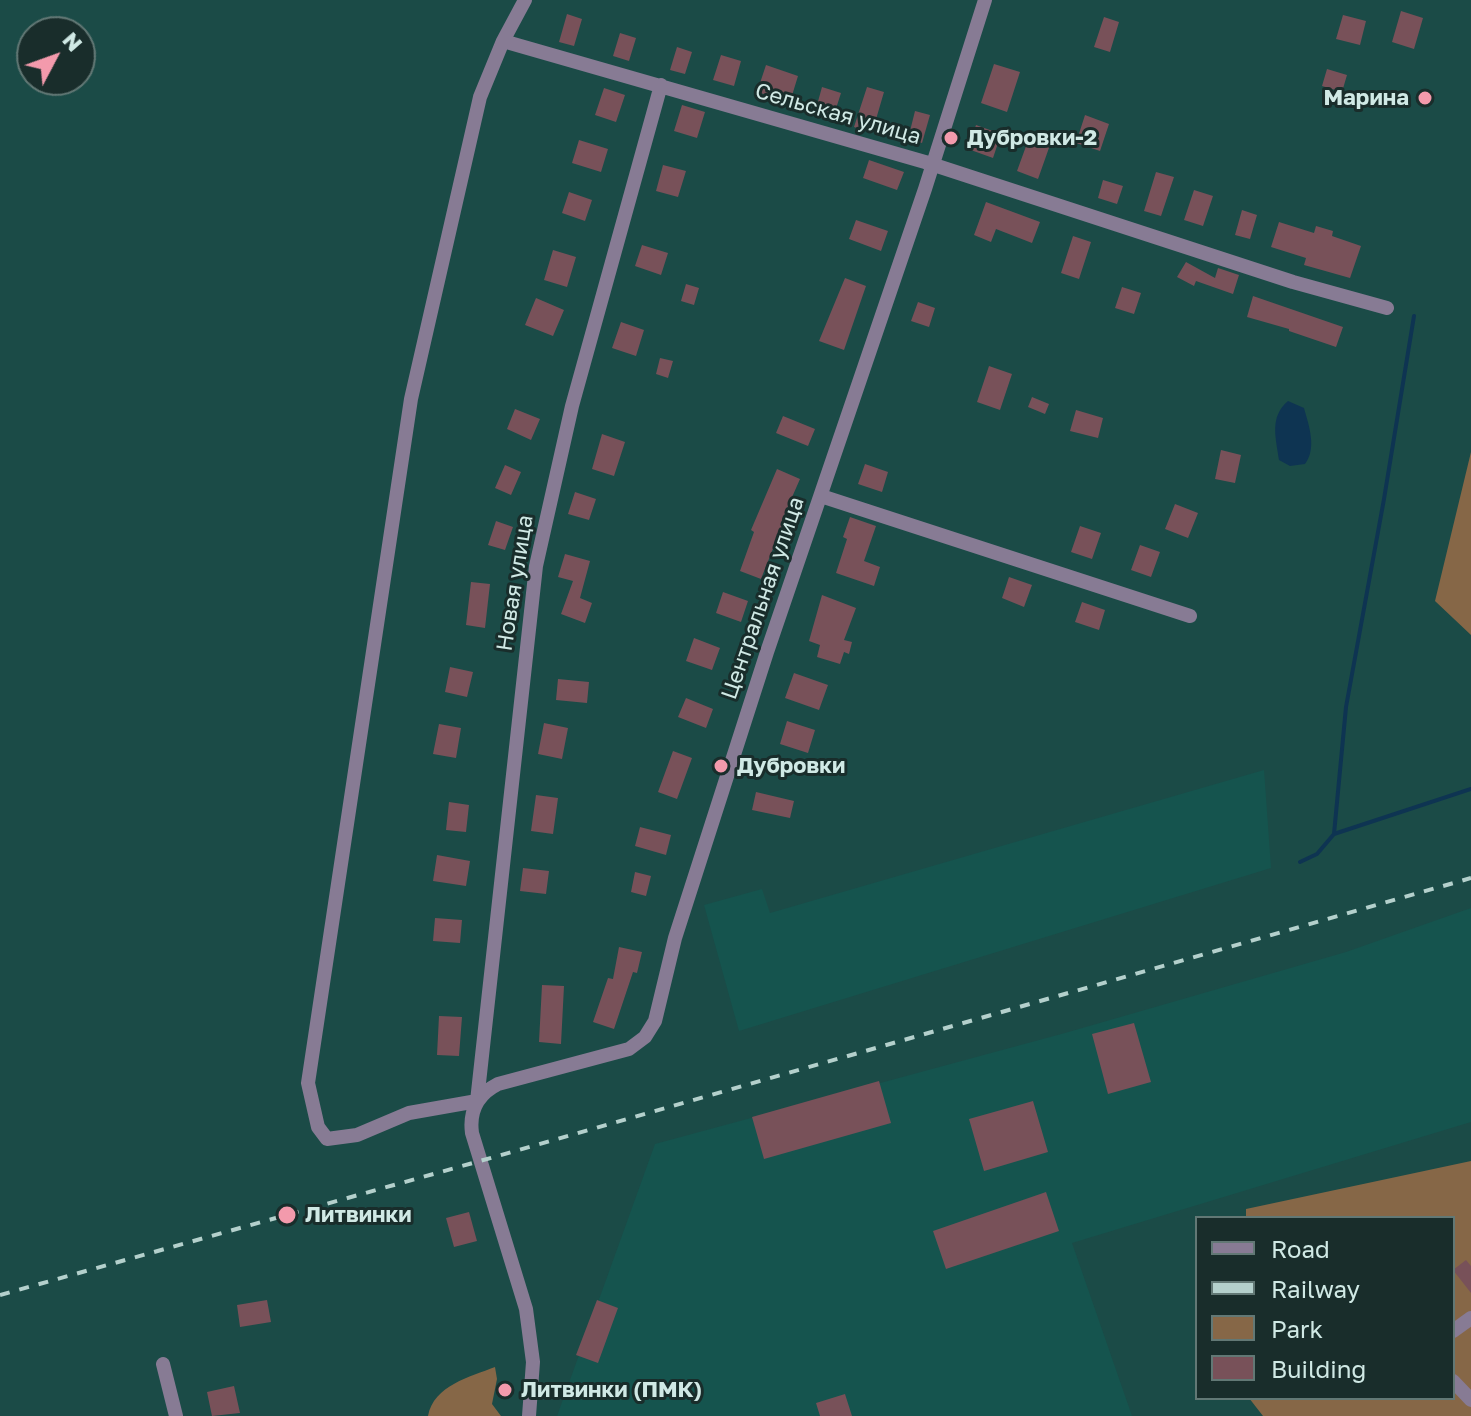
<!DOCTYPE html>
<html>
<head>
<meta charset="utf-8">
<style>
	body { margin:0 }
	#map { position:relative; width:1471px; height:1416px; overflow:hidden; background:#1b4b47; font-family:"Golos Text",sans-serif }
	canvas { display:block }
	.legend { position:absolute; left:1195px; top:1216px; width:260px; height:184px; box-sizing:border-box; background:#192d2b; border:2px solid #627875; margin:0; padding:10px 14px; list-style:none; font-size:24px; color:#d0e9e5 }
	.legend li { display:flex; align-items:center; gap:16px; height:40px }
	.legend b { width:40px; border:2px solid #627875 }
	.north { position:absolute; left:16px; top:16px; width:80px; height:80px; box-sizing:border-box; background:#192d2b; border:2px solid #627875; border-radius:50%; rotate:49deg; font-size:22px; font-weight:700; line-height:32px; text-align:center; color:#d0e9e5 }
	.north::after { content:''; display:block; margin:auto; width:28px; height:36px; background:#f39aac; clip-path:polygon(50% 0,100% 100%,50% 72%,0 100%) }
</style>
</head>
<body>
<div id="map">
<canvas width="1471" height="1416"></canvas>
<ul class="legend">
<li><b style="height:10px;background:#877b94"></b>Road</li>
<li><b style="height:10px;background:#b4d0cc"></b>Railway</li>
<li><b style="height:22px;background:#866747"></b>Park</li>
<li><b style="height:22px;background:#785159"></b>Building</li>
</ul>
<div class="north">N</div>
</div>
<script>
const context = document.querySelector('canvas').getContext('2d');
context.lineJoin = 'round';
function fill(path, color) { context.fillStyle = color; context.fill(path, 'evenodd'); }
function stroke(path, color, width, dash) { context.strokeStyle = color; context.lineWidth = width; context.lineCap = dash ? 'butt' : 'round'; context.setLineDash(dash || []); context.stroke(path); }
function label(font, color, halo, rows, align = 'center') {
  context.font = font + ' "Golos Text",sans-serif'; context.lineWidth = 6; context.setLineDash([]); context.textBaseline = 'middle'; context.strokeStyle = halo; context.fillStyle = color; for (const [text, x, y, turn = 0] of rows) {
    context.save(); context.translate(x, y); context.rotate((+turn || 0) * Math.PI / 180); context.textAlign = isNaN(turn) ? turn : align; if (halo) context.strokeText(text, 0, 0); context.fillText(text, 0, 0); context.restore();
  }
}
const built = new Path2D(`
	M1264,770l7,98 -532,163 -35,-126 58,-16 8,24z
	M1471,908v214l-399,121 60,173h-575l98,-272 410,-111 281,-81z`);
const green = new Path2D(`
	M1471,452v183l-36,-34z
	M1471,1161v255h-208l-14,-18h204v-180h-207v-9z
	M495,1367l2,12 -5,25 9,12h-73c6,-31 42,-39 67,-49z`);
const water = new Path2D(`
	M1288,401l16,7c5,18 13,40 1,56l-15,2 -11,-6c-3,-22 -10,-43 9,-59z`);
const stream = new Path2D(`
	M1334,834l12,-127 38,-208 30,-183
	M1300,862l17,-8 17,-20 137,-45`);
const building = new Path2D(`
	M1401,11l22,7 -9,31 -22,-7z
	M567,14l15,5 -8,27 -15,-4z
	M1343,15l23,6 -6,24 -24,-6z
	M1104,17l15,5 -9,30 -16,-5z
	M620,33l16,5 -7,23 -16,-5z
	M677,47l15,5 -7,22 -15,-4z
	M721,55l20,6 -7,25 -21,-6z
	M994,64l26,8 -13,40 -26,-9z
	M766,65l32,11 -8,26 -33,-10z
	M1327,69l20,6 -5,17 -20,-6z
	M822,87l19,6 -9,28 -18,-5z
	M867,87l17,5 -12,41 -18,-6z
	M604,88l21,7 -9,27 -21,-7z
	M682,105l23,7 -8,26 -23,-7z
	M915,111l15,4 -8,28 -14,-4z
	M1085,115l24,9 -9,27 -24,-8z
	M976,125l25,9 -8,24 -25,-9z
	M1029,138l21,7 -12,34 -21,-8z
	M579,140l29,9 -7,23 -29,-9z
	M869,160l35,12 -7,18 -34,-12z
	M663,165l23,6 -8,26 -22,-6z
	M1156,172l18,5 -13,39 -17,-5z
	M1103,180l20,6 -6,18 -19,-6z
	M1194,190l19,6 -10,30 -19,-6z
	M569,192l23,8 -7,21 -23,-8z
	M986,202l54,20 -8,21 -36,-14 -5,13 -17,-7z
	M1242,210l15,5 -7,24 -15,-4z
	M856,220l32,11 -7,20 -32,-12z
	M1279,222l35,11 2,-7 17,5 -1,5 29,10 -11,32 -46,-13 2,-7 -35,-11z
	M1073,236l18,6 -12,37 -18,-6z
	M642,245l26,8 -7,22 -26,-9z
	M553,250l23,7 -9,30 -23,-7z
	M1186,262l29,16 3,-10 21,7 -6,19 -37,-13 -2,5 -17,-9z
	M845,278l21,8 -22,64 -25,-9z
	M686,284l13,4 -5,17 -13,-4z
	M1122,287l19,6 -7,21 -19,-6z
	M1253,296l90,31 -7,20 -47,-16v-2l-42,-12z
	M536,298l28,12 -11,26 -28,-11z
	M918,302l17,6 -6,19 -18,-6z
	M621,322l23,8 -8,26 -24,-8z
	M660,358l13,3 -5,17 -12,-4z
	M989,366l23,8 -12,36 -23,-8z
	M1032,397l17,7 -4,10 -17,-7z
	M515,409l25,10 -9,21 -24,-11z
	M1076,410l27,8 -5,20 -28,-7z
	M783,416l32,13 -7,17 -32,-13z
	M602,434l23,8 -11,34 -22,-7z
	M1221,450l20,5 -6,28 -20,-4z
	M865,464l23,8 -6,20 -24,-8z
	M505,465l16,7 -10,23 -16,-7z
	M777,469l23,10 -18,41 2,1 -23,58 -21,-8 14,-39 -3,-2z
	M575,492l21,7 -7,21 -21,-6z
	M1175,504l23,9 -10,25 -23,-9z
	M850,517l26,9 -12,35 16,6 -6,19 -38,-13 11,-34 -4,-2z
	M496,521l17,6 -8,23 -17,-5z
	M1080,526l21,7 -9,26 -21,-7z
	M1140,545l20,7 -9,25 -20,-7z
	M565,554l25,7 -10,37 12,5 -7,20 -24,-9 12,-33 -15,-4z
	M1009,577l23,8 -8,22 -22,-9z
	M471,582l19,2 -5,44 -19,-3z
	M723,592l25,9 -7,21 -25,-9z
	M822,595l34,13 -12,32 8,2 -3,12 -5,-2 -4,12 -23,-7 3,-12 -11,-4z
	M1082,602l23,8 -6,20 -24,-8z
	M694,638l26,10 -8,22 -26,-9z
	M450,667l23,5 -6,25 -22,-5z
	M794,673l34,12 -9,25 -34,-12z
	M558,679l31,3 -2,21 -31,-3z
	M686,698l27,11 -7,19 -28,-11z
	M787,721l28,9 -7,23 -28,-9z
	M544,723l24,5 -6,31 -24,-5z
	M439,724l22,4 -5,30 -23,-4z
	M673,751l19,7 -15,41 -19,-7z
	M756,792l38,9 -4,17 -38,-8z
	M536,795l22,3 -5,36 -22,-3z
	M449,802l20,3 -3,27 -20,-2z
	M640,827l31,8 -5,20 -31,-9z
	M437,855l33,6 -4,25 -33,-5z
	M523,868l26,3 -3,23 -26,-3z
	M635,872l16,4 -5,20 -15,-4z
	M435,918l27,2 -2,23 -27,-2z
	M619,947l23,5 -5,21 -4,-1 -19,57 -21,-7 15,-44 5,1z
	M542,985l22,1 -3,58 -22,-2z
	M439,1016l23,1 -3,39 -22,-1z
	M1134,1023l17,59 -43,12 -16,-60z
	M879,1081l12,42 -127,36 -12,-42z
	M1033,1101l15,51 -64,19 -15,-52z
	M1046,1192l13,39 -113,38 -13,-38z
	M469,1212l8,29 -23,6 -8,-29z
	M1466,1260l5,6v27l-18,-23z
	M267,1300l4,22 -31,5 -3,-22z
	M597,1300l21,8 -20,55 -22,-8z
	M234,1386l6,27 -28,3 -5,-24z
	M845,1394l7,22h-32l-4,-13z`);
const minor = new Path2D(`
	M503,41l422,121 368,120 94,26
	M821,496l369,120
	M477,1101l-68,12 -52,22 -30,4 -9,-12 -10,-44 103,-684 69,-302 23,-56 22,-41
	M477,1101l59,-535 36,-160 89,-321
	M1453,1331l18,-13
	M163,1364l13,52
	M1453,1381l18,19
	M529,1416l4,-54 -7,-53 -54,-176c-3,-22 6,-39 26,-49l131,-35 16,-12 10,-16 20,-83 92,-286 158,-463 60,-189`);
const rail = new Path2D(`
	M0,1295l480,-134 991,-283`);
const markers = [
	[1425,98,8,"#f39aac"],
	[951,138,8,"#f39aac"],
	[721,766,8,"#f39aac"],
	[287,1215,10,"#f39aac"],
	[505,1390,8,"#f39aac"]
];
const poiNames = [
	["Марина",1409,98,"right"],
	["Дубровки-2",967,138],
	["Дубровки",737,766],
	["Литвинки",305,1215],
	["Литвинки (ПМК)",521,1390]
];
const streetNames = [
	["Сельская улица",838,114,16],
	["Новая улица",515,583,-81],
	["Центральная улица",763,598,-71]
];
fill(built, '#15544e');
fill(green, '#866747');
fill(water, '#0e3452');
stroke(stream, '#0e3452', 4);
fill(building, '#785159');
stroke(minor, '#877b94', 14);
stroke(rail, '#b4d0cc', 4, [10, 10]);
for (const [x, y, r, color] of markers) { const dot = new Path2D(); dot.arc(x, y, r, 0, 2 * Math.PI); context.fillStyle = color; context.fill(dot); stroke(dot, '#192d2b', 3); }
label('bold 22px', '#d0e9e5', '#192d2b', poiNames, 'left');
label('22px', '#d0e9e5', '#192d2b', streetNames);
</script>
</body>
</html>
